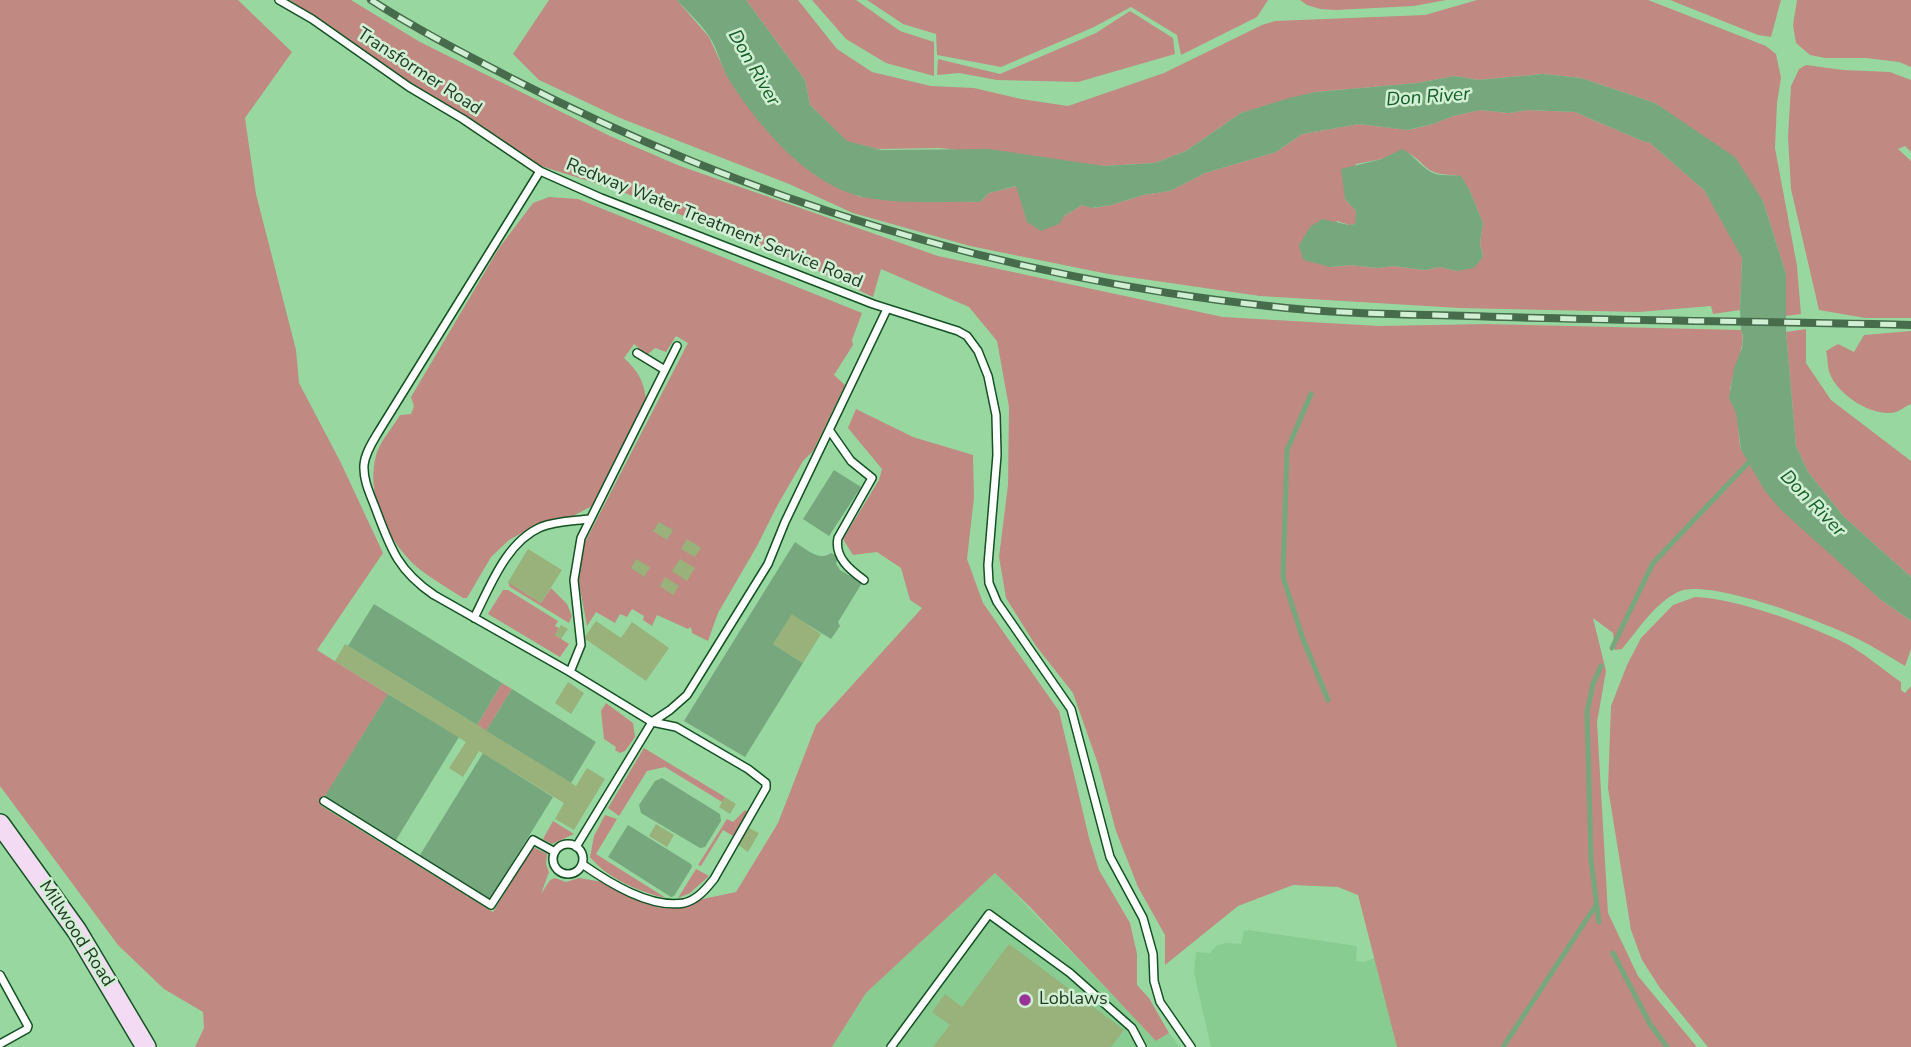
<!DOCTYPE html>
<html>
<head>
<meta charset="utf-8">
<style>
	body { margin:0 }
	canvas { display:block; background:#98d7a0 }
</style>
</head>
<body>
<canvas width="1911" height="1047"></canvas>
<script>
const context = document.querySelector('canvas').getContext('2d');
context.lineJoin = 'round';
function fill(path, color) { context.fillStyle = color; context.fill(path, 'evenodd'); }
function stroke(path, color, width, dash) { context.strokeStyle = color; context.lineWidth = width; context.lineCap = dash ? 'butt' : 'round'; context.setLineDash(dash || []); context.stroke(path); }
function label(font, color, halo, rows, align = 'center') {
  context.font = font + ' "Nunito Sans",sans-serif'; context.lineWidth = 5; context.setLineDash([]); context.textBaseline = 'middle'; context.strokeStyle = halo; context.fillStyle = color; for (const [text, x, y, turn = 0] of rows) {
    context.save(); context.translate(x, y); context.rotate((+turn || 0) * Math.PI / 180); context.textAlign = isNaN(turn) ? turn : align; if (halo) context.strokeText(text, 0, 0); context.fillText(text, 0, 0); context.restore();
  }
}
const built = new Path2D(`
	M995,873l162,168 12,-8 11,14h-348l34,-54z
	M1248,930l109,16 -1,15 7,1 12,-4 22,89h-186l-17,-74 2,-21 14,1 6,-7 9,-3 16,1 3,-13z`);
const green = new Path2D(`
	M0,0h238l54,52 -47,66 11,76 40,156 3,33 41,78 43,92 -66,97 71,44 -68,111 173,107 40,-65 14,7 -1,10 3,8 -8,22 9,-14 5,-2 11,4 13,-4 24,4 57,26 76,-16 42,-69 38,-98 106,-117 -12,-8 -9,-32 -24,-16 -24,3 -10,-16 36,-59 3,-11 -34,-41 8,-19 57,28 60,18 1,42 -7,62 16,44 76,108 30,127 10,32 31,53 7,31v31l12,13 20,35 -13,8 -126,-134 -35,-34 -129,120 -34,54h-637l9,-19 -1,-16 -39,-23 -46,-44 -118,-159z
	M290,0h61l69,42 190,94 70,30 258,90 285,61 156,9 107,-2 255,6c7,15 -12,46 -11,66 0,5 4,10 6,15 3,12 2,27 5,39l139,149 31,22v28l-6,17c-15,-9 -31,-19 -47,-27 -30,-15 -150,-62 -180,-47 -23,11 -40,38 -56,57l-7,1 -2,-17 -20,-15 13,53 -9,51 11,191 30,63 59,71h-300l-39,-152 -20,-8 -45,-2 -55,21 -73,59v-30l-27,-48 -22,-56 -18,-67 -25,-71 -37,-47 -30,-48 -7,-41 9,-72 1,-78 -12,-66 -28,-34 -88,-38 -8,28 -80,-38 -173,-68 -79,-25 -139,-82z
	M549,0h128l32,37 18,39 88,99 23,13 23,9 119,5 9,-9 28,-7 10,36 37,-6 18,-11 11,3 18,-3 32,-10 27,-4 35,-18 71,-21 26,-18 57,-10 50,6 24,-6 20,-8 27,-6 29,3 19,-3 47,2 70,30h4l55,48 23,38 15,30 -2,52 -27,4 -2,-8 -72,6 -180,-4 -199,-12 -152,-22 -138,-28 -117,-33 -64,-29 -169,-66 -81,-38 -26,-26zM1402,150c25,10 19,26 54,25l13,14 14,34 -3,20 3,13 -26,15 -17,-4 -15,3 -32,-4 -16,2 -26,-3 -21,2 7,-46 12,4 7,-1v-13l-11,-12 11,-35 26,-5z
	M746,0h52l39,49 35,23 59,14 43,2 47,11 47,7 96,-33 98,-48 13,-4 150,-6 52,-15h171l118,46 10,8 5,24 -4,25 -2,45 22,118 4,48 -15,2v-42l-23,-73 -74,-74 -34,-24 -74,-25 -38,-4 -65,6 -23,-4 -37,7 -102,9 -75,21 -55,38 -31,12 -51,3 -164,-18 -62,1 -31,-7 -37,-37 -5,-25z
	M812,0h44l44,31 34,11v34l-48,-13 -40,-24z
	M867,0h401l-11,17 -76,38 -4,-20 -46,-28 -37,20 -93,40 -64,-12 -1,-21 -33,-10z
	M1300,0h146l-32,6 -78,4 -16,-1 -13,-4z
	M1670,0h111l-10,37 -13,-2z
	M1797,0h114v67l-12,-5 -33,-4h-41l-15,-3 -14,-12 -3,-18z
	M1130,11l43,27 2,16 -97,28 -81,-2 -38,-7 -22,2 1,-16 62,15 96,-41z
	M1806,65l37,5 47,2 21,8v72l-6,-6 -7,3 13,12v157h-46l-46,-8 -28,-121 -3,-52 3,-51 8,-17z
	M549,197l29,2 284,114 -10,27 1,5 -19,30 11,10 -32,66 -10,10 -26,45 -20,40 -39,67 -10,28 -16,-8 -1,-6 -3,2 -31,-14 -5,11 -9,-6 1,-4 -12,-7 -5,8 -7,-3 -5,9 -19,-11 -9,14 -9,-48 5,-32 105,-203 -12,-7 -10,16 -11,-4 -8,7 -13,-11 -10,14c14,13 20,23 22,42l-54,106 -19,10 -46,14 -18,10 -18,17 -24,41h-4c-15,-10 -31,-19 -45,-30 -31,-27 -54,-75 -41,-116 5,-13 16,-25 23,-37l11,-1 3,-8 -3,-9 88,-149 34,-45z
	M1806,329v34l25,37 80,61v116l-67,-60 -36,-45 -12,-26 -10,-114z
	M1911,331v73c-5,2 -10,6 -15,8 -23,6 -58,-17 -66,-38 -3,-7 -2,-16 -4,-23l12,-7 16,8 10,-17z
	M508,582l33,21 10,-15 16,16 5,12 -3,7 -59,-36z
	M503,590h5l50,31 -3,5 4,2 -4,7 14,9 -9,13 -72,-43z
	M1695,597c40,1 111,27 148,45 20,10 39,27 58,40v8l4,3 6,-7v361h-203l-48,-59 -18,-28 -11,-30 -23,-142 3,-82 16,-41 14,-27 32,-33z
	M502,683l10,6 -26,42 -9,-6z
	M606,703l27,20 2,14 -10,14 -5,2 -5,-3 1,-3 -12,-8 -3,-28z
	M644,748l81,49 -3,5 -57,-35 -18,4 -28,45 -11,-8z
	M745,810l3,2 -15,24 -10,-6 -22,36 -3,-1 29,-46 6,3z
	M605,815l12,4 -21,35 70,44c-27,-6 -59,-20 -76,-41l4,-21z
	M553,821l21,13 -22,10 -9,-5z
	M696,869l13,7 -19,17 -12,5z`);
const water = new Path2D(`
	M677,0h69l59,80 5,25 37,36 34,9 108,-1 115,17 51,-3 31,-12 55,-38 48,-15 27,-6 102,-9 37,-7 23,4 65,-6 38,4 74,25 80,54 28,44 23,73v58l10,114 12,26 36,45 67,60v44l-31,-22 -99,-89 -16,-19 -24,-41 -5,-37 -7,-15 5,-30 8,-20 1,-12 -2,-6 -1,-20 2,-52 -38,-68 -55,-48h-4l-70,-30 -47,-2 -19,3 -29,-3 -27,6 -20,8 -25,6 -49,-6 -57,10 -26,18 -71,21 -35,18 -27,4 -32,10 -19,3 -10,-3 -18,11 -5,8 -18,7 -14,-9 -11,-36 -27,7 -9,9c-39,-1 -79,3 -117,-5 -57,-13 -104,-71 -134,-117 -8,-14 -11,-30 -20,-44 -9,-13 -21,-24 -32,-36z
	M1402,149c11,5 18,17 29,23 9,5 20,2 30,4l8,13 14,34 -3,20 3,14 -9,11 -17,3 -17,-4 -15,3 -32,-4 -16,2 -26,-3 -21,2 -27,-7 -4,-15 11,-18 12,-8 27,6 6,-1 1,-13 -11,-12 -4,-30 41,-10z
	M834,470l27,17 -32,49 -26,-17z
	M795,542c11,7 24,20 36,11l7,4 -2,7 4,6 22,13 -24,39 2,4 -9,13 -39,-24 -19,29 30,19 -58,94 -61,-36z
	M374,604l128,79 -25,42 -129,-79z
	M512,689l84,53 -25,41 -85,-52z
	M388,694l71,43 -63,103 -71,-44z
	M483,753l70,44 -63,102 -70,-44z
	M662,778l58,36 1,7 -16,26 -5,1 -59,-35 -2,-8 16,-24z
	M628,825l63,39 1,3 -18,29 -3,1 -63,-40z`);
const stream = new Path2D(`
	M1311,394l-24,56 -4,127 20,62 25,61
	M1612,648l41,-85 99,-104
	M1599,922l-8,-62 -4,-148 6,-28 8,-18
	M1613,953l37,71 17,23
	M1503,1047l93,-142`);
const building = new Path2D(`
	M659,522l14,8 -6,10 -14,-9z
	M687,539l14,9 -6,9 -14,-8z
	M528,549l34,21 -21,33 -33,-21z
	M636,559l14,8 -6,10 -13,-9z
	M680,559l15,9 -8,13 -15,-10z
	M665,577l14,9 -6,9 -13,-9z
	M792,614l29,20 -18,29 -30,-19z
	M596,621l25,17 11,-16 37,26 -23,33 -62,-43z
	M561,625l7,4 -7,10 -6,-4z
	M345,644l231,142 11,-18 18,11 -31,51 -19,-11 9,-16 -85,-52 -16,26 -14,-9 17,-26 -131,-81z
	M568,682l16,11 -13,21 -16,-11z
	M725,797l11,7 -6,10 -11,-7z
	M656,824l18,11 -7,12 -18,-11z
	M747,827l12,6 -11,19 -11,-8z
	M1009,944l115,86 -13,17h-178l17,-22 -18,-13 13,-18 17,13z`);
const service = new Path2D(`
	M279,0l33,19 97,68 54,32 77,52 61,27 272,106 85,27 9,5 11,15 10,25 8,39 1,40 -9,110 1,18 8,19 74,107 39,148 33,61 10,36 1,27 6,21 31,45
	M540,171l-161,260c-6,10 -14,22 -15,34 -1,15 6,29 11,42 15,40 22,63 59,88l136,77 82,50 18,-12 17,-15 81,-131 17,-42 102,-213
	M637,353l28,17
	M830,431l21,30 21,17 -34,60c-4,19 12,32 26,42
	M474,618c16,-31 32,-76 67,-91 15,-6 32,-6 48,-8
	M570,672l11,-27 -7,-65 7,-42 96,-192
	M324,801l167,104 42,-65 22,12
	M553 859a15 15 0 1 1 30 0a15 15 0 1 1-30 0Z
	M576,847l76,-125 24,5 72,42 18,14v5l-52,91c-8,10 -17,21 -30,24 -34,6 -76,-21 -102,-39
	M0,975l28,51 -1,3 -27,15
	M891,1047l98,-133 81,59 62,55 10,19`);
const secondary = new Path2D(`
	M0,824l77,107 69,116`);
const rail = new Path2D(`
	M371,0c45,29 92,53 140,78 236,122 493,200 757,228 67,8 134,8 201,10 147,5 295,5 442,9`);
const markers = [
	[1025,1000,7,"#983398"]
];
const streetNames = [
	["Transformer Road",419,72,33],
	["Redway Water Treatment Service Road",714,224,22],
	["Millwood Road",76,934,57]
];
const poiNames = [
	["Loblaws",1039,1000]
];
const waterNames = [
	["Don River",753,68,60],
	["Don River",1428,98,-4],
	["Don River",1812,504,46]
];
fill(built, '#88cc91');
fill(green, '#c08a82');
fill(water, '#77a77d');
stroke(stream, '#77a77d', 5);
fill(building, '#99b17a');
stroke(service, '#135222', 10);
stroke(secondary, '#135222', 22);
stroke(service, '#fff', 7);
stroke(secondary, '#f3dcf3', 19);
stroke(rail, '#476c4c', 8);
stroke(rail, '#d0efd3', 5, [16]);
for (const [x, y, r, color] of markers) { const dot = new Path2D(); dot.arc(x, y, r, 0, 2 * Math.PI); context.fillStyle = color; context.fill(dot); stroke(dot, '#d0efd3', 2.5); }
label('18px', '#213b25', '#d0efd3', streetNames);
label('18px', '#213b25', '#d0efd3', poiNames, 'left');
label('italic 19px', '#135c26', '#d0efd3', waterNames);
</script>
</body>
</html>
